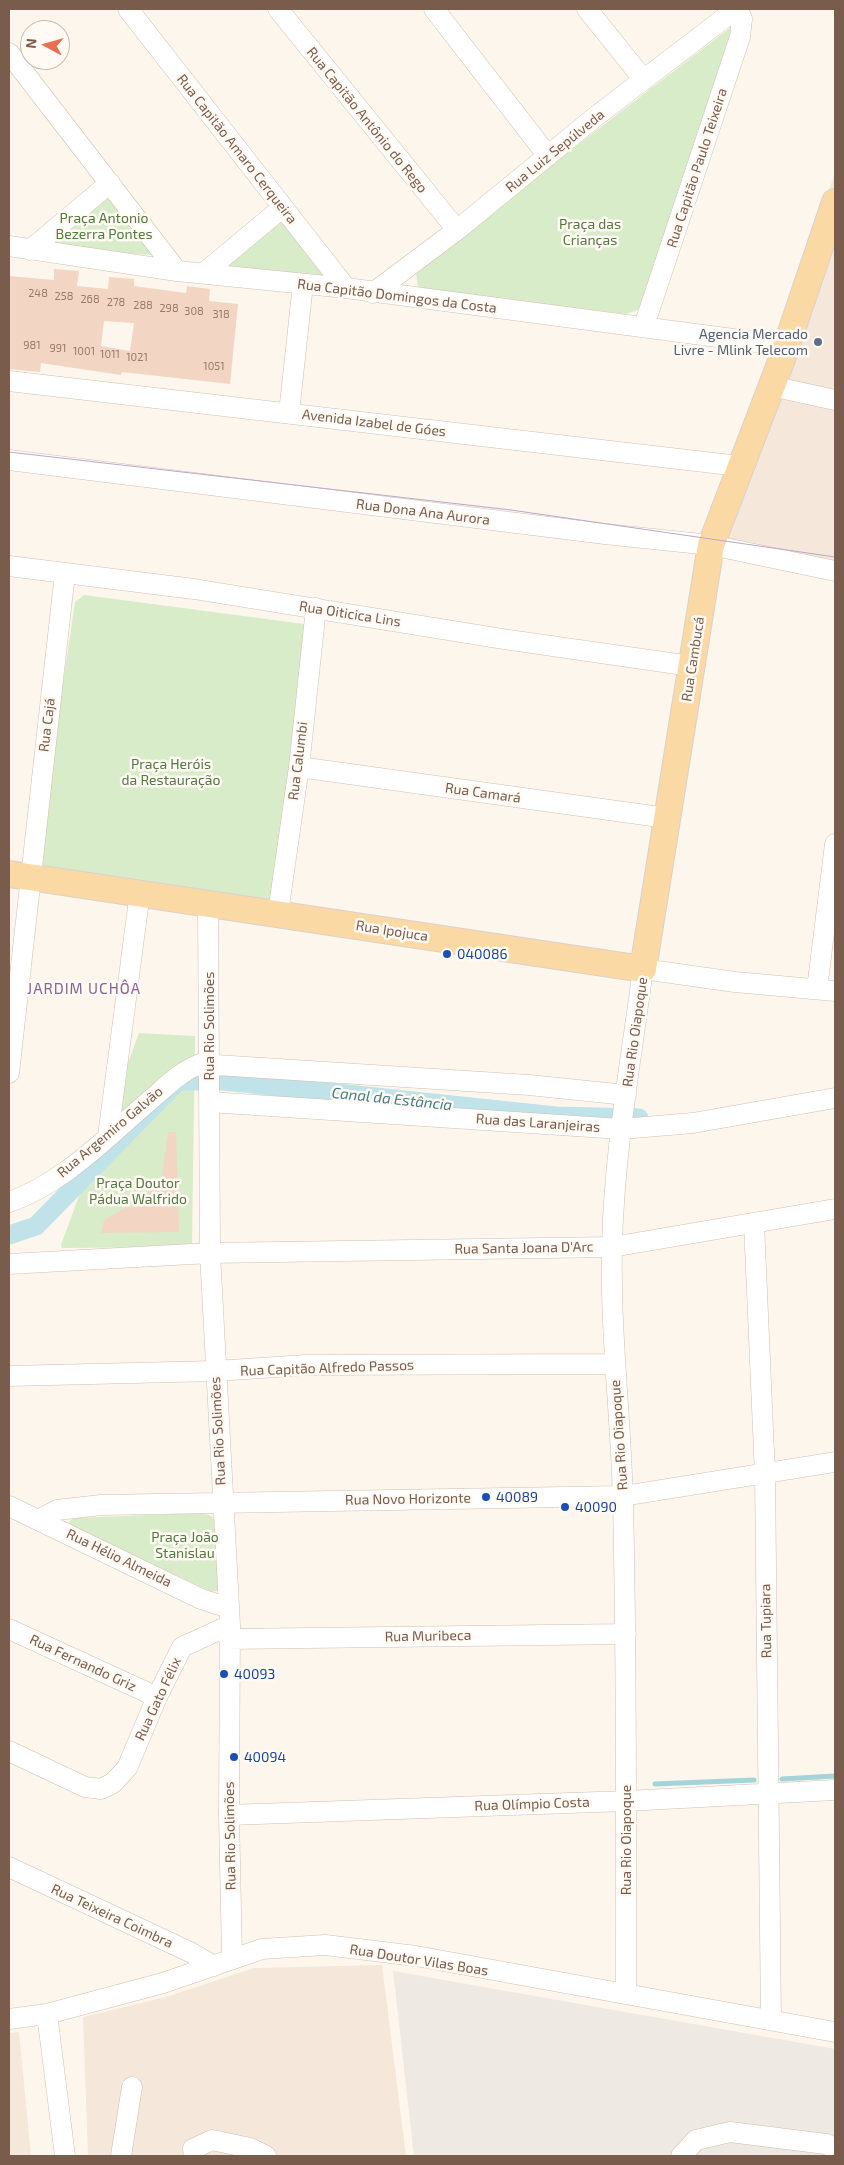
<!DOCTYPE html>
<html>
<head>
<meta charset="utf-8">
<style>
	body { margin:0 }
	#map { position:relative; width:844px; height:2165px; overflow:hidden; background:#fdf6ec; font-family:"Exo 2",sans-serif }
	canvas { display:block }
	.frame { position:absolute; inset:0; border:10px solid #7a5c4d; pointer-events:none }
	.north { position:absolute; left:20px; top:20px; width:50px; height:50px; box-sizing:border-box; background:#fffaf3; border:1px solid #cabbb1; border-radius:50%; rotate:276deg; font-size:14px; font-weight:700; line-height:20px; text-align:center; color:#7a5c4d }
	.north::after { content:''; display:block; margin:auto; width:18px; height:22px; background:#e76f51; clip-path:polygon(50% 0,100% 100%,50% 72%,0 100%) }
</style>
</head>
<body>
<div id="map">
<canvas width="844" height="2165"></canvas>
<div class="frame"></div>
<div class="north">N</div>
</div>
<script>
const context = document.querySelector('canvas').getContext('2d');
context.lineJoin = 'round';
function fill(path, color) { context.fillStyle = color; context.fill(path, 'evenodd'); }
function stroke(path, color, width, dash) { context.strokeStyle = color; context.lineWidth = width; context.lineCap = dash ? 'butt' : 'round'; context.setLineDash(dash || []); context.stroke(path); }
function label(font, color, halo, rows, align = 'center') {
  context.font = font + ' "Exo 2",sans-serif'; context.lineWidth = 5; context.setLineDash([]); context.textBaseline = 'middle'; context.strokeStyle = halo; context.fillStyle = color; for (const [text, x, y, turn = 0] of rows) {
    context.save(); context.translate(x, y); context.rotate((+turn || 0) * Math.PI / 180); context.textAlign = isNaN(turn) ? turn : align; if (halo) context.strokeText(text, 0, 0); context.fillText(text, 0, 0); context.restore();
  }
}
const residential = new Path2D(`
	M835,173v391l-130,-25z
	M382,1965l24,191h-318l-5,-139 83,-20 88,-29z
	M19,2032l12,124h-22v-123z`);
const industrial = new Path2D(`
	M393,1971l442,78v107h-421z`);
const green = new Path2D(`
	M739,21l-91,271 -10,18 -12,4 -208,-25 -2,-16 155,-123z
	M108,188l44,67 -113,-9z
	M285,219l38,55 -1,2 -93,-9 -1,-3z
	M84,595l220,29 7,11 -39,268 -233,-32 -1,-17 37,-252z
	M139,1033l56,3 -3,207 -4,4 -126,1 -1,-3z
	M200,1513l9,2 6,4 5,71 -8,2 -143,-67v-3l4,-4z`);
const stream = new Path2D(`
	M782,1779l53,-3
	M655,1784l99,-4`);
const canal = new Path2D(`
	M9,1235l27,-9 142,-145h46l332,35 83,2`);
const building = new Path2D(`
	M54,269l25,2 -2,15 31,3 1,-12 25,2v7l52,7 1,-7 23,3 -1,12 29,3 -8,80 -108,-12 -1,3 -80,-12 -1,9 -31,-3v-93l45,4zM104,321l30,2 -4,28 -29,-5z
	M168,1132h8l3,100 -78,1 3,-13 22,-13 13,1 10,-17 11,-1z`);
const minor = new Path2D(`
	M128,9l218,279
	M278,9l179,221
	M434,9l114,147
	M587,9l57,71
	M9,53l168,218
	M9,246l168,25 169,17 440,58
	M30,250l80,-67
	M204,273l78,-65
	M373,293l84,-63 138,-113 141,-108
	M644,326l96,-289 2,-18 -4,-10
	M9,381l730,85
	M771,386l64,14
	M289,413l14,-129
	M9,460l596,74 106,11 124,26
	M9,566l185,23 309,50 188,27
	M299,767l368,51
	M208,904l2,349 20,372 -1,190 3,143
	M278,913l21,-146 17,-159
	M817,989l18,-145
	M9,1073l56,-500
	M209,1102l412,27 72,-6 142,-25
	M108,1136l32,-244
	M9,1202c53,-18 97,-64 139,-100 17,-14 31,-30 52,-38l329,21 97,10
	M754,1223l11,252 6,545
	M9,1264l201,-11 402,-6 223,-38
	M9,1376l206,-5 91,-6 308,-1
	M9,1506l192,93 28,9
	M40,1519l17,-9 44,-5 522,-9 212,-34
	M9,1629l148,68
	M229,1639l397,-5
	M9,1751l76,36 16,2 12,-6 14,-15 30,-71 25,-50 48,-22
	M229,1815l397,-14 209,-11
	M9,1867l183,86 22,13
	M626,1993c0,-163 1,-326 -3,-490 -2,-86 -13,-171 -11,-257 2,-93 19,-185 31,-277l92,13 100,9
	M47,2014l18,142
	M9,2019l38,-5 116,-31 99,-34 63,-4 91,11 419,76
	M121,2156l11,-69
	M194,2156l-1,-7 19,-9 38,8 16,8
	M681,2156l15,-16 34,-8 96,12 9,4`);
const major = new Path2D(`
	M9,874l634,95 68,-424 71,-186 53,-157`);
const tram = new Path2D(`
	M9,452l502,58 324,47`);
const markers = [
	[818,342,5,"#5c6f8a"],
	[447,954,5,"#1a4fb4"],
	[486,1497,5,"#1a4fb4"],
	[565,1507,5,"#1a4fb4"],
	[224,1674,5,"#1a4fb4"],
	[234,1757,5,"#1a4fb4"]
];
const numberNames = [
	["248",38,293],
	["258",64,296],
	["268",90,299],
	["278",116,302],
	["288",143,305],
	["298",169,308],
	["308",194,311],
	["318",221,314],
	["981",32,345],
	["991",58,348],
	["1001",84,351],
	["1011",110,354],
	["1021",137,357],
	["1051",214,366]
];
const streetNames = [
	["Rua Capitão Antônio do Rego",367,120,51],
	["Rua Capitão Amaro Cerqueira",237,149,52],
	["Rua Luiz Sepúlveda",555,151,-39],
	["Rua Capitão Paulo Teixeira",697,168,-72],
	["Rua Capitão Domingos da Costa",397,296,7],
	["Avenida Izabel de Góes",374,423,7],
	["Rua Dona Ana Aurora",423,512,7],
	["Rua Oiticica Lins",350,614,9],
	["Rua Cambucá",693,659,-81],
	["Rua Cajá",47,725,-83],
	["Rua Calumbi",298,761,-83],
	["Rua Camará",483,793,8],
	["Rua Ipojuca",392,931,9],
	["Rua Rio Solimões",209,1026,-90],
	["Rua Rio Oiapoque",635,1032,-82],
	["Rua das Laranjeiras",538,1123,4],
	["Rua Argemiro Galvão",110,1132,-40],
	["Rua Santa Joana D'Arc",524,1248,-1],
	["Rua Capitão Alfredo Passos",327,1368,-2],
	["Rua Rio Solimões",218,1431,-93],
	["Rua Rio Oiapoque",619,1435,-94],
	["Rua Novo Horizonte",408,1499,-1],
	["Rua Hélio Almeida",119,1558,26],
	["Rua Tupiara",766,1621,-91],
	["Rua Muribeca",428,1636,-1],
	["Rua Fernando Griz",83,1663,25],
	["Rua Gato Félix",158,1699,-65],
	["Rua Olímpio Costa",532,1804,-2],
	["Rua Rio Solimões",230,1836,-91],
	["Rua Rio Oiapoque",626,1840,-90],
	["Rua Teixeira Coimbra",112,1916,25],
	["Rua Doutor Vilas Boas",419,1960,9]
];
const parkNames = [
	["Praça Antonio",104,218],
	["Bezerra Pontes",104,234],
	["Praça das",590,224],
	["Crianças",590,240],
	["Praça Heróis",171,764],
	["da Restauração",171,780],
	["Praça Doutor",138,1183],
	["Pádua Walfrido",138,1199],
	["Praça João",185,1537],
	["Stanislau",185,1553]
];
const serviceNames = [
	["Agencia Mercado",808,334],
	["Livre - Mlink Telecom",808,350]
];
const transitNames = [
	["040086",457,954],
	["40089",496,1497],
	["40090",575,1507],
	["40093",234,1674],
	["40094",244,1757]
];
const neighbourhoodNames = [
	["JARDIM UCHÔA",84,989]
];
const waterNames = [
	["Canal da Estância",392,1099,6]
];
fill(residential, '#f5e8da');
fill(industrial, '#efe9e4');
fill(green, '#d8ecc9');
stroke(stream, '#a5d3da', 5);
stroke(canal, '#bfe3e8', 19);
fill(building, '#f3d5c3');
stroke(minor, '#d1beb0', 21);
stroke(major, '#dad1cd', 28);
stroke(minor, '#fff', 20);
stroke(major, '#fbd9a5', 26);
stroke(tram, '#b9a8c9', 1);
for (const [x, y, r, color] of markers) { const dot = new Path2D(); dot.arc(x, y, r, 0, 2 * Math.PI); context.fillStyle = color; context.fill(dot); stroke(dot, '#fffaf3', 2); }
label('11px', '#987a6a', null, numberNames);
label('14px', '#7a5c4d', '#fffaf3', streetNames);
label('14px', '#537a41', '#fffaf3', parkNames);
label('14px', '#4e5e75', '#fffaf3', serviceNames, 'right');
label('14px', '#164399', '#fffaf3', transitNames, 'left');
context.letterSpacing = '1px';
label('15px', '#846695', '#fffaf3', neighbourhoodNames);
context.letterSpacing = '0px';
label('italic 15px', '#437c86', '#fffaf3', waterNames);
</script>
</body>
</html>
